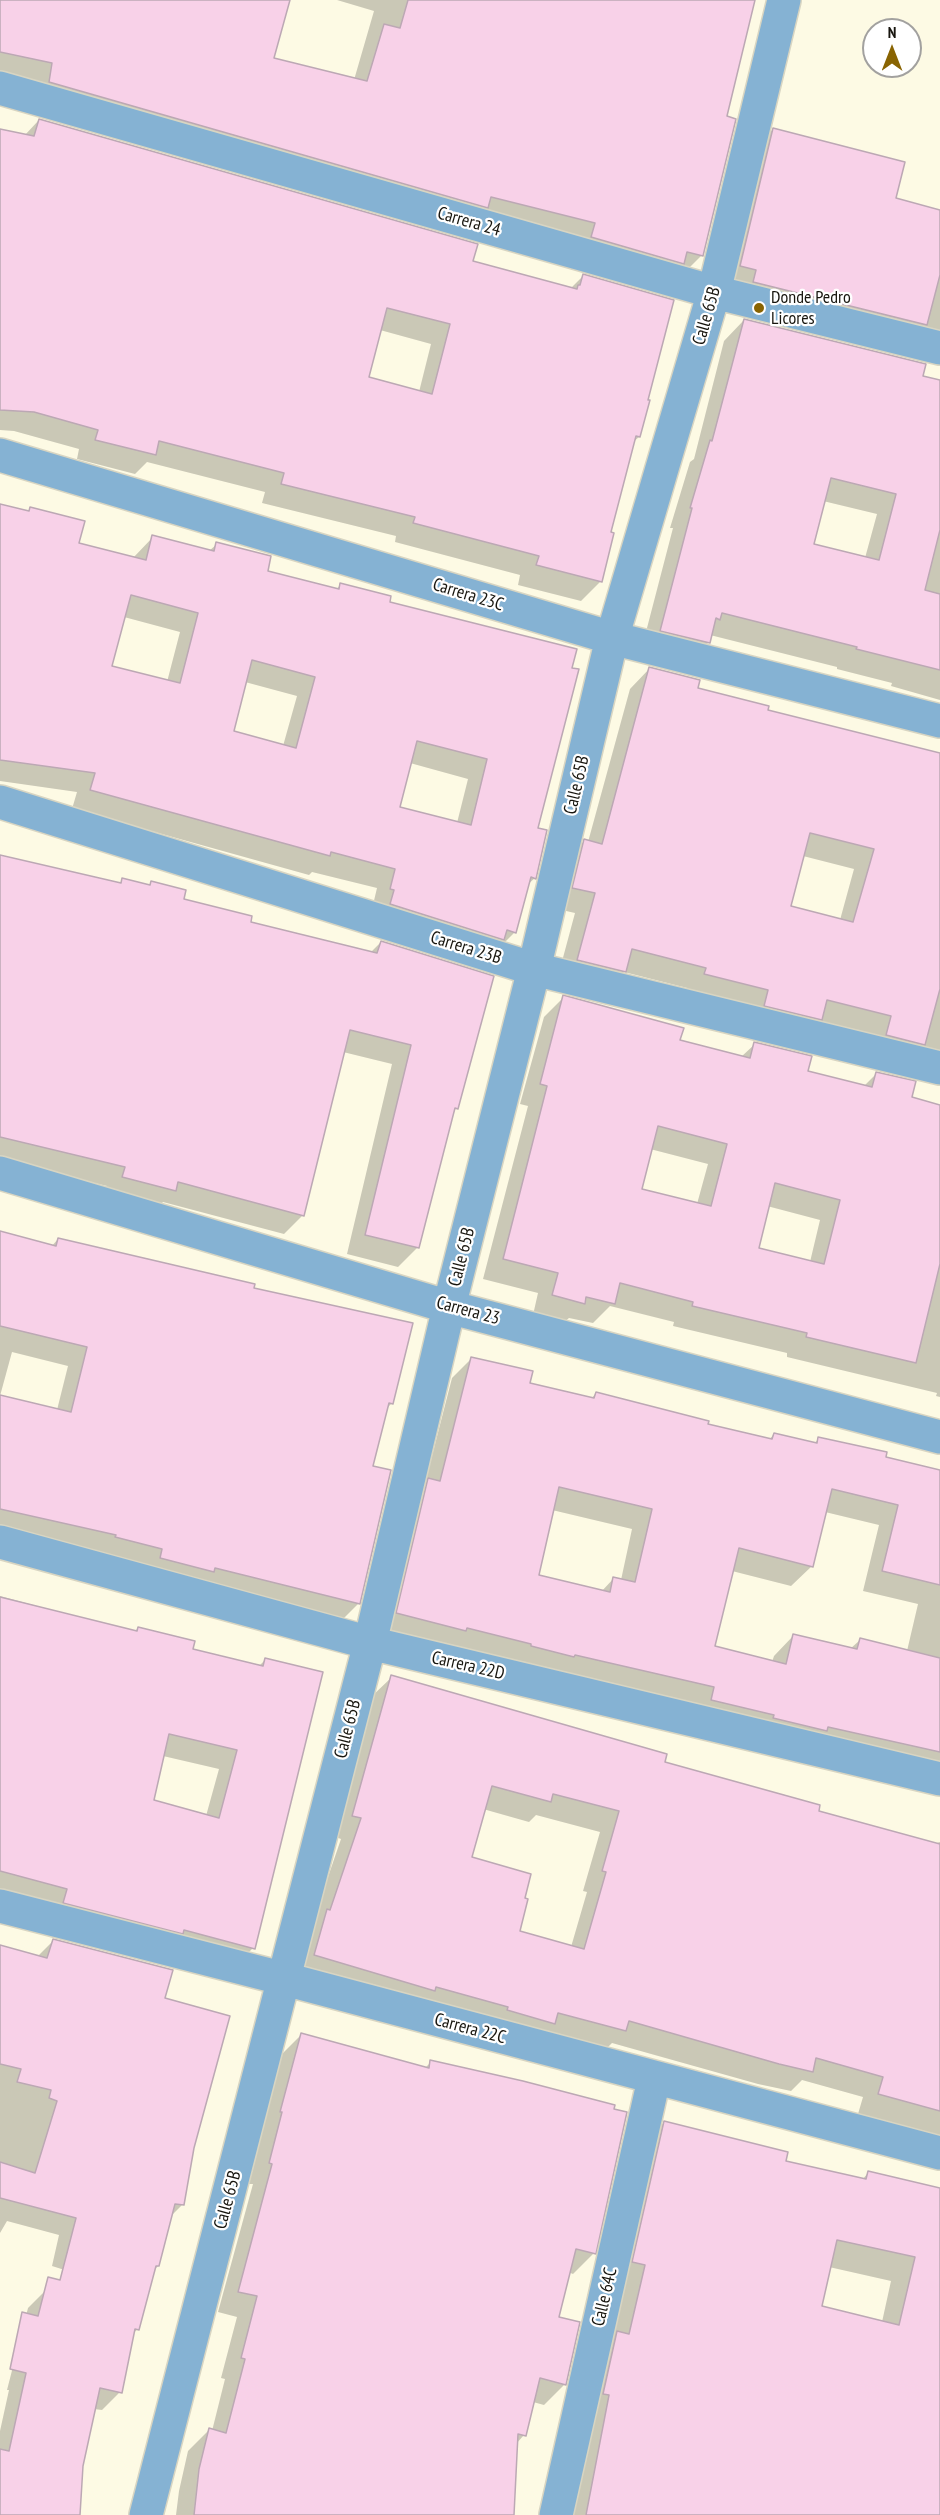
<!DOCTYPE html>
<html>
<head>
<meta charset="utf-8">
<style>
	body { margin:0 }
	#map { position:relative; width:940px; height:2515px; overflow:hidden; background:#fdfae4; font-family:"PT Sans Narrow",sans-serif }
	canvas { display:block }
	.north { position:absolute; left:862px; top:18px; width:60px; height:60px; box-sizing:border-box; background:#fff; border:2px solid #a2a19f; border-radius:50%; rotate:0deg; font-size:16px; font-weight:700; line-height:24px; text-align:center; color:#17150e }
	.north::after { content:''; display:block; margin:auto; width:21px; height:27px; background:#896402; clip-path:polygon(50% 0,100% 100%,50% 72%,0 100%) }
</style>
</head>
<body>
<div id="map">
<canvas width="940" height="2515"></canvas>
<div class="north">N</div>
</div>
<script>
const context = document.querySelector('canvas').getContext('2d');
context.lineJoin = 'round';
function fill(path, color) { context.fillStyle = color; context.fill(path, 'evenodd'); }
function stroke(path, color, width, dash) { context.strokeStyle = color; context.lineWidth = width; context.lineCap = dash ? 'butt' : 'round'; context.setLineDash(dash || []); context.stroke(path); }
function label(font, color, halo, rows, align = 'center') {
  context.font = font + ' "PT Sans Narrow",sans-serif'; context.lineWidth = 4.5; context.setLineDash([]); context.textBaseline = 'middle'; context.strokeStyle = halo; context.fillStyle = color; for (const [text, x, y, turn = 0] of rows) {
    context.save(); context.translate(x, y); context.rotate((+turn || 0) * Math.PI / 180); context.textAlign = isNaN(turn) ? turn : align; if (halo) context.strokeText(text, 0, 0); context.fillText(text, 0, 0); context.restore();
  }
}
const shadow = new Path2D(`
	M0,0h288l-16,59 82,21 20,-69 -37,-11h416l-27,117 -24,138 -20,20 -682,-199z
	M39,120l432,142 99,27 13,-13 63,125 -7,36 -7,6 -23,90 3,1 -12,48 -19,19 -63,-16 2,-10 -125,-33 1,-6 -134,-33 3,-11 -118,-30 -12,12 -58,-15 2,-10 -65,-18 -14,-1v-300l24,6zM380,330l51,14 -12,48 -52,-14z
	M773,129l121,70 46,13v126l-219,-53 33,-136z
	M744,320l196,62v318l-49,-14 1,-3 -55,-14v-2l-127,-32 -2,8 -20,20 -47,-12 32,-123h-3l20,-66 4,-3 30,-118zM823,501l54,13 -12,44 -53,-13z
	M0,505l27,7 3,-3 47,35 56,14 20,-21 56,14 8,-7 49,28 70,18 4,-5 48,18 148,226 -1,49 -8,7 -12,47 -20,20 -123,-43 5,-21 -65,-16 -3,3 -237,-66 5,-17 -77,-11zM124,617l56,15 -13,50 -57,-14zM245,682l52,14 -14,50 -51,-14zM410,763l58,16 -11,44 -59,-15z
	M650,668l46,21 70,22 174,44v298l-255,-59 2,-6 -63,-16 -19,20 -48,-12 18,-67 -22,-5 11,-47 20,-20 4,1 42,-153zM803,856l51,13 -14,51 -51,-13z
	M0,858l118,26 5,-4 25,6 3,-3 31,18 67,22 121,30 11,-11 75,166 -4,4 -34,135 -20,20 -51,-13 45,-190 -49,-12 -40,163 -19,19 -121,-32 -8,8 -51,-14 3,-10 -107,-25z
	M564,997l115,44 62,16 14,-13 52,28 56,15 14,-14 33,25 30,8v291l-4,-1 1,-3 -150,-36v-4l-114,-27 1,-4 -64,-16 -17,17 -24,-5 -6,5 -30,-8 5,-22 -55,-14 45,-173 -8,-2 24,-87zM650,1149l58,15 -11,40 -57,-14zM767,1206l53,14 -10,42 -53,-13z
	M0,1233l51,14 7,-8 194,50 140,114 -6,6 -15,58 19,4 -32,133 -19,19 -339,-91zM12,1352l56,14 -11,44 -57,-14z
	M472,1358l56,26 63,15 5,-6 110,33 63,14 5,-6 40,10 5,-6 121,36v291l-563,-132 31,-133 17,-17 27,-105zM552,1510l80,19 -11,51 -7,-2 -13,14 -64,-16zM825,1512l54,13 -16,66 55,13 -11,47 -47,-11 -10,9 -56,-14 -20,21 -2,6 -59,-15 19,-76 59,15 21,-20z
	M0,1596l134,36 4,-4 53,22 68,16 6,-6 -12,288 -19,19 -234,-72zM163,1756l56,13 -13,47 -54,-15z
	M392,1677l425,135 117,32 6,-2v294l-82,-22 5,-17 -61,-17 -11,11 -33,-7 -146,-41 -8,8 -310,-75 47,-137 -8,-3 38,-139zM483,1809l46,13 7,-7 64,17 -17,59 4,1 -16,55 -53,-15 -48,-74z
	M53,1941l110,58 30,148 -11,58 -12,12 -12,49 -24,26 -82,-26 7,-31 -52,-14 -7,12v-286l37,10z
	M302,2034l122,35 7,-7 163,191 -21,21 -5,-2 -11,46 8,66 -21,21 -11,-3 -9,33 -8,9 -4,71h-336l3,-24 9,-40 21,-21 3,1 13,-52 -4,-1 16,-61 -19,-5 35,-128h-4l13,-51 -2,-1 21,-77z
	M664,2122l120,40 78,18 6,-7 72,17v325h-373l73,-368zM829,2267l62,14 -9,41 -62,-15z
	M46,2290l92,39 -6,5 -12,58 -18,18 -8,-1 -13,57 -1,49h-80v-84l9,-41h-2l21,-82z`);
const building = new Path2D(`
	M0,0h290l-16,58 93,23 17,-57 16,4 8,-28h347l-28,116 9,3 -33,137 -16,-4 -3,12 -93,-27 4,-14 -104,-26 -3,11 -439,-126 3,-19 -52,-11z
	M39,119l439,125 -5,17 104,28 1,-4h2l3,-11 91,26 -26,100h2l-10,37 -4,-1 -25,96 3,1 -12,49 -66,-17 3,-9 -126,-33 2,-6 -134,-33 3,-11 -125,-32 -3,14 -61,-15 3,-10 -64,-18 -34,-2v-281l34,7zM387,308l63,16 -18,70 -63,-17z
	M773,128l132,34 -9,36 44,12v65l-13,50 -174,-43 3,-12 -16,-4z
	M744,319l182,45 -3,12 17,4v150l-15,60 15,4v76l-84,-21 1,-2 -135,-34 -2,7 -4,-2 -6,25 -50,-12 32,-123h-2l20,-68 2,1zM831,478l65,16 -17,66 -65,-16z
	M0,504l29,7 1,-4 55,14 -6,22 67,17 6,-25 62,16 2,-9 55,14 -3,15 71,18 1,-6 51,13 -1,6 187,47 -5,19 7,1 -41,159 9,2 -11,49 -5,-2 -15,56 -9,-3 -3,10 -114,-36 4,-14 -4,-1 5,-20 -64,-17 -1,4 -240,-66 5,-17 -95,-13zM131,595l67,18 -18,70 -68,-17zM252,660l63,17 -19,71 -62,-17zM417,741l70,18 -16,66 -71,-18z
	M649,667l51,13 -2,8 71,18 -1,4 172,43v236l-15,56 -39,-10 5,-19 -64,-16 -5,20 -58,-14 4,-16 -64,-16 2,-6 -74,-19 -6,23 -49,-12 18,-67 -23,-5 12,-49 18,5zM810,833l64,16 -21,73 -62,-16z
	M0,855l121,28 1,-5 28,7 1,-4 35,9 -2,9 68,17 -1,6 126,31 4,-12 113,35 -36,133 -3,-1 -36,140 -54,-13 46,-190 -61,-15 -46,186 -126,-34 -2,9 -54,-14 3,-10 -125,-30z
	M563,995l121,33 -4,12 70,18 4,-16 58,14 -4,15 64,16 4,-15 40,9 -4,16 28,8v159l-24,99 -110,-26 1,-4 -115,-27 1,-4 -73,-19 -5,21 -29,-7 -1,7 -33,-9 6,-22 -55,-14 44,-173 -7,-2zM658,1126l69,18 -16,62 -69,-17zM775,1183l65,17 -16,64 -65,-16z
	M0,1231l56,15 2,-8 197,46 -1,4 159,35 -20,81 -4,-1 -16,63 18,4 -31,134 -145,-36 -1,4 -54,-14 2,-9 -47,-12 1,-2 -116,-26v-114l71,17 16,-65 -87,-21z
	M471,1357l62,14 -3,12 64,15 2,-6 113,29 -1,3 64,15 2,-6 43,10 1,-6 69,15 -1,5 54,13v115l-58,-14 16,-66 -66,-16 -19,78 -74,-19 -24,98 71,18 7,-30 64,15 3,-11 80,20v94l-112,-25 -1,4 -54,-13 1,-3 -63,-15 3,-13 -139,-32 -1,2 -43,-11v-2l-64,-16 -1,3 -70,-18 32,-135 12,3zM559,1487l93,22 -17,73 -22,-5 -3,15 -71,-17z
	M0,1597l137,34 1,-4 57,14 -2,8 70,17 2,-8 58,14 -68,277 -71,-19 -1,4 -120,-31 4,-14 -67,-18zM169,1734l68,16 -18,68 -65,-18z
	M391,1675l276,79 -2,8 155,43 -1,6 121,33v267l-62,-17 5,-17 -67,-19 -3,14 -34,-8 -150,-43 -3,10 -68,-18 -3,11 -48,-14 1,-3 -72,-20 -1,4 -121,-36 13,-46 3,1 31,-92 -9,-2zM492,1786l59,16 2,-8 66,17 -17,60 4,1 -22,77 -64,-18 8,-32 -3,-1 6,-24 -59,-17z
	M53,1939l120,31 -8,28 65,18 -36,132 -10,57 -9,-1 -16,62h-3l-17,64 -4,-1 -13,64 -22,-5 -17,78 -3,49h-80v-66l9,2 17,-78 -16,-4 12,-57 16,4 10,-39 12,3 16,-62 -76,-20v-36l35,11 22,-72 -8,-3 2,-8 -34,-8 4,-13 -21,-5v-119l47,13z
	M301,2033l128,35 1,-8 93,21 92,24 -1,4 13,3 -31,142 -20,-5 -17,68 21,5 -14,63 -26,-7 -14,58 -8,-2 -4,81h-320l5,-46 10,-41 17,5 19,-74 -4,-1 16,-62 -19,-4 34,-128 -3,-1 13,-51h-2z
	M664,2121l124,31 -2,9 80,18 2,-8 72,17v327h-354l23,-120 -6,-1 14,-63 12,3 16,-69 -13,-3zM837,2240l78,17 -16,68 -77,-19z`);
const minor = new Path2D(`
	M0,88l714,204 226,56
	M0,455l612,183 328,83
	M0,802l534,167 406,99
	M0,1173l449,134 491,130
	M0,1542l370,101 570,136
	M0,1906l285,73 655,174
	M146,2515l224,-872 79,-336 85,-338 78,-331 102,-346 70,-292
	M556,2515l98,-436`);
const markers = [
	[759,308,6,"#896402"]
];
const streetNames = [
	["Carrera 24",469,222,16],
	["Calle 65B",707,316,-74],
	["Carrera 23C",468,595,17],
	["Calle 65B",577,785,-77],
	["Carrera 23B",466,948,17],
	["Calle 65B",462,1257,-76],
	["Carrera 23",468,1311,15],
	["Carrera 22D",468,1666,13],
	["Calle 65B",348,1729,-76],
	["Carrera 22C",470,2029,15],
	["Calle 65B",228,2200,-75],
	["Calle 64C",605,2297,-77]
];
const poiNames = [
	["Donde Pedro",771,298],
	["Licores",771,319]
];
fill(shadow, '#0003');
fill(building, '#f8d1e8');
stroke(building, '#bca8b4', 1.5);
stroke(minor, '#d8d5c2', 36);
stroke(minor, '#85b2d3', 33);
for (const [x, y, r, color] of markers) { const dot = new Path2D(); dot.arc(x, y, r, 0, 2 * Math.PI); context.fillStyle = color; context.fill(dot); stroke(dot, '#fff', 2); }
label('18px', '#17150e', '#fff', streetNames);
label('18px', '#17150e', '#fff', poiNames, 'left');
</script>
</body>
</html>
